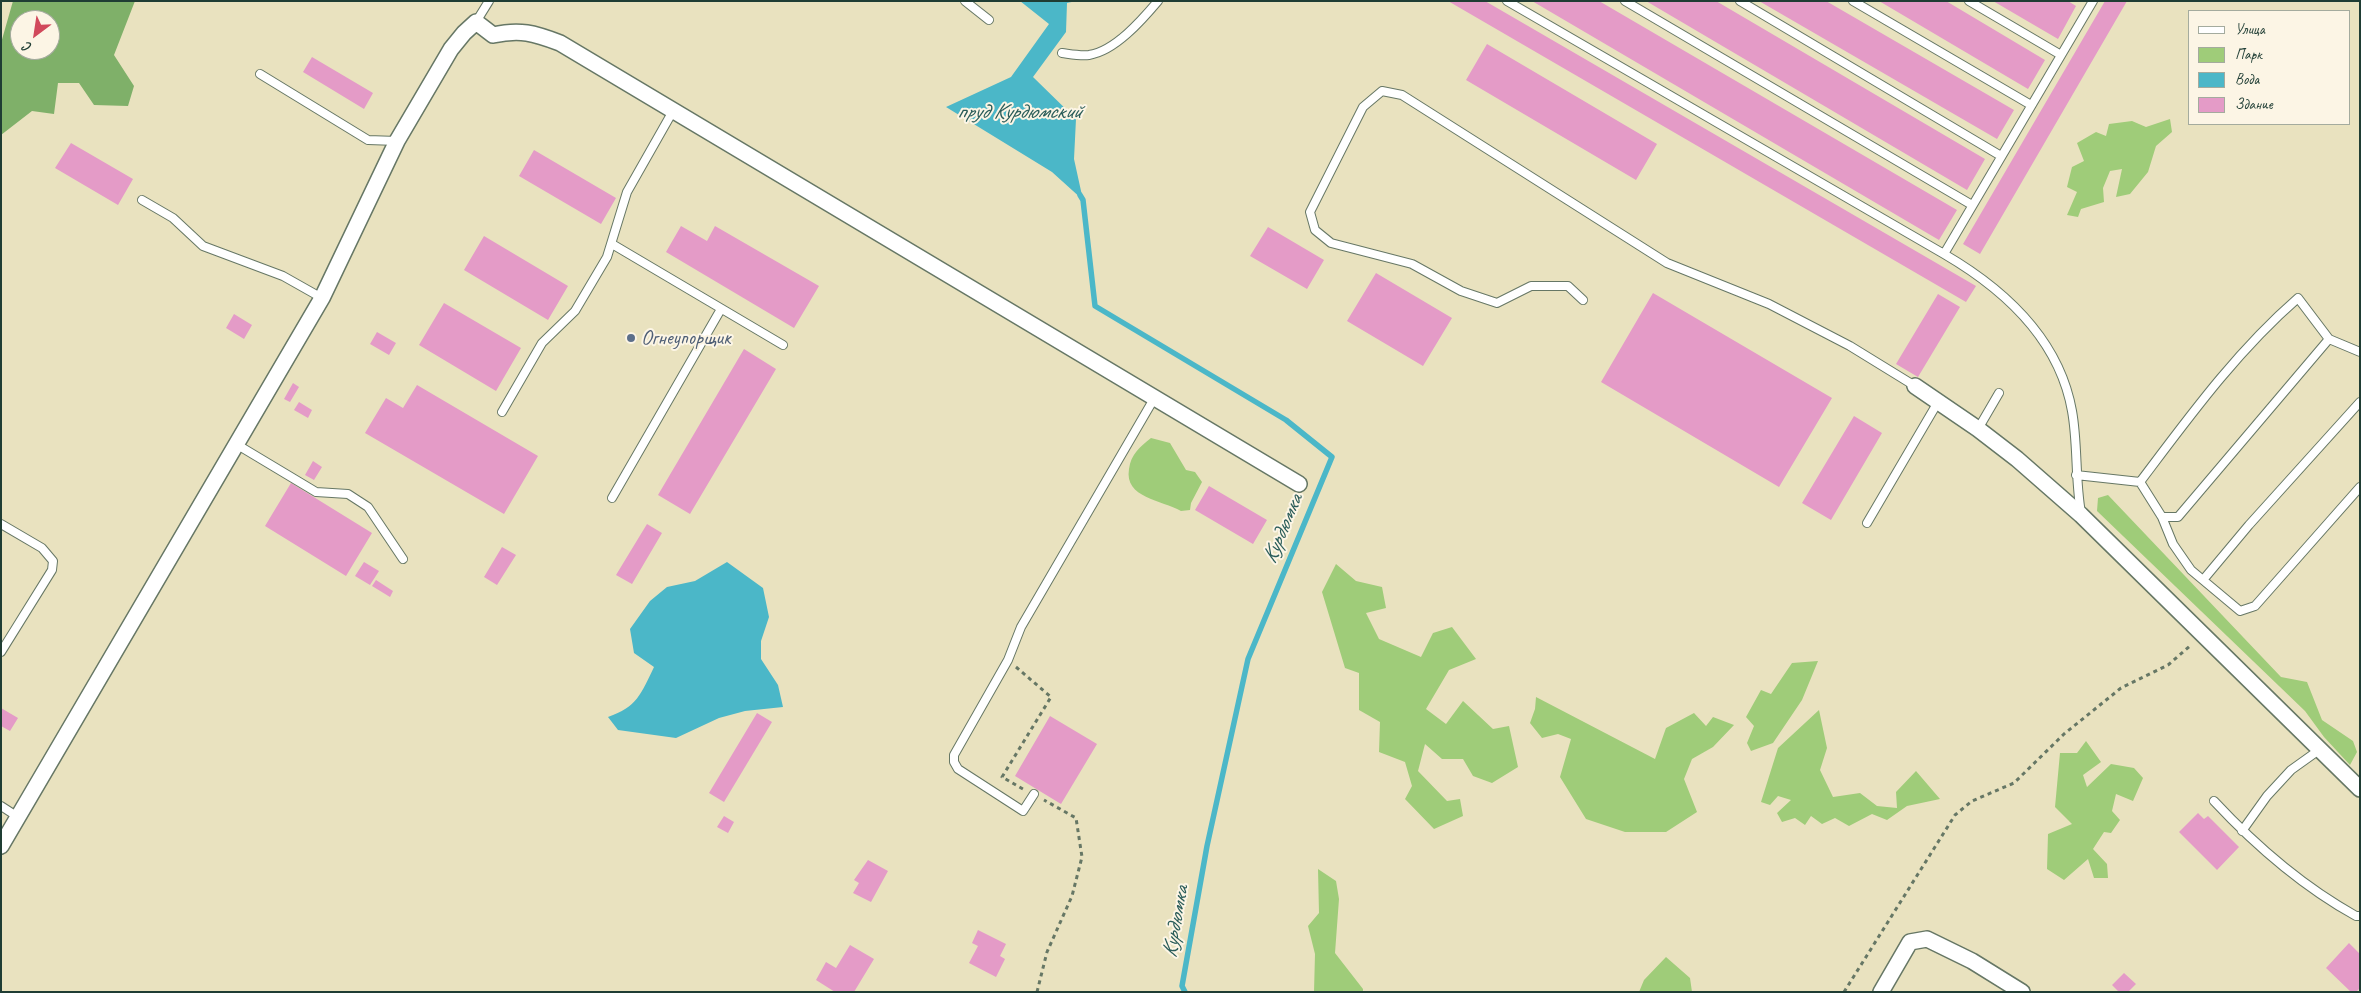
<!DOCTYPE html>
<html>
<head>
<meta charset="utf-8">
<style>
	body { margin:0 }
	#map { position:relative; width:2361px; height:993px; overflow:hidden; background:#e9e2bf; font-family:Caveat,sans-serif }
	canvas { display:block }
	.frame { position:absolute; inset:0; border:2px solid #1f3d34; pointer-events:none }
	.legend { position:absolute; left:2188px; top:10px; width:162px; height:115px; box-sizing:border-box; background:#fcf5e5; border:1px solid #a4ab9e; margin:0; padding:6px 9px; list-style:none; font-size:15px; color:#1f3d34 }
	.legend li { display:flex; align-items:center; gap:10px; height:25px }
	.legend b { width:25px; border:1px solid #a4ab9e }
	.north { position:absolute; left:10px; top:10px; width:50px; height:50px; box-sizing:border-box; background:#fcf5e5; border:1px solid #a4ab9e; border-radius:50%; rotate:211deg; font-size:14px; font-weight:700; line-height:20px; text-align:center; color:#1f3d34 }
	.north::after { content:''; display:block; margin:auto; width:18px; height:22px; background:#d1495b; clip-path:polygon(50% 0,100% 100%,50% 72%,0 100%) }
</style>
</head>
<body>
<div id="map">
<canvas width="2361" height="993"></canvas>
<div class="frame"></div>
<ul class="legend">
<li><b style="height:6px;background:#fff"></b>Улица</li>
<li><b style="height:14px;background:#9fcc79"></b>Парк</li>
<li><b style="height:14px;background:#4bb7c8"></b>Вода</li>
<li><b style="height:14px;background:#e49bc7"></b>Здание</li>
</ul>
<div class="north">С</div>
</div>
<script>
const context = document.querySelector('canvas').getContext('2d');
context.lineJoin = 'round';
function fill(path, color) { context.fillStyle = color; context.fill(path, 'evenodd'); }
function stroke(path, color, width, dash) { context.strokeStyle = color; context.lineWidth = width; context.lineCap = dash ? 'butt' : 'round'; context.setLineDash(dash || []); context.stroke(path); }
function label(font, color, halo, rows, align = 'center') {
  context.font = font + ' Caveat,sans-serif'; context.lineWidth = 4; context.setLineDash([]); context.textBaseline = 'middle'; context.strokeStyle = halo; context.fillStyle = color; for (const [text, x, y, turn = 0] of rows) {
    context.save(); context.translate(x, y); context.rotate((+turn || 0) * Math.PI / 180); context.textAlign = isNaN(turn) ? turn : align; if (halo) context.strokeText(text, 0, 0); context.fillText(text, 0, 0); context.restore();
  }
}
const green = new Path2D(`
	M2170,119l2,13 -16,14 -8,26 -18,22 -14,3 6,-28 -12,2 -7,17 1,14 -23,7 -3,8 -11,-2 10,-23 -10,-5 5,-20 12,-6 -7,-18 19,-11 10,4 3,-12 23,-3 14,6z
	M1151,438l19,5 16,27 9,2 7,10 -11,21 -1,7 -9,1c-19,-11 -57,-13 -52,-42 2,-15 11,-22 22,-31z
	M2108,495l173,182 26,5 15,38 31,21 4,11 -7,13 -26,-28 -19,-26 -208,-200 1,-13z
	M1336,564l20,17 26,6 4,21 -20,5 13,26 42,18 12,-24 19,-6 24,32 -27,11 -23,39 20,15 17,-23 30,28 16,-3 9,41 -26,16 -19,-7 -10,-17h-21l-17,-15 -7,27 29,30 13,-2 3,17 -29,13 -29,-30 7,-13 -7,-24 -26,-10 1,-30 -21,-12v-37l-14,-5 -23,-76z
	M1818,661l-16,39 -29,43 -22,8 -4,-8 7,-17 -8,-9 15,-27 10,4 21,-31z
	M1536,697l119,62 11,-31 28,-15 12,13 7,-9 21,8 -21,22 -21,12 -8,20 13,33 -31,20h-41l-39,-13 -26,-42 11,-38 -13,-5 -16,4 -12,-15 5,-14z
	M1819,710l8,38 -7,22 13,27 27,-4 17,13 20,2 -1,-16 20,-21 24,28 -33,7 -20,14 -15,-6 -23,12 -14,-8 -13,6 -11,-8 -6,9 -10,-7 -13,4 -5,-9 14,-13 -13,-4 -8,9 -9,-3 17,-54z
	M2086,741l15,21 -18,13 4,12 24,-23 23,4 9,10 -10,23 -17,-7 -4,17 8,9 -9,13 -7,-1 -11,17 14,15 1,14h-14l-6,-19 -24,21 -17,-11 1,-35 24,-10 -17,-17 5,-54h17z
	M1318,869l18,12 3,18 -4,54 28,36v3h-49l1,-38 -7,-28 11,-13z
	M1666,957l24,21 2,14h-53l5,-12z`);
const forest = new Path2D(`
	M13,1h122l-21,54 20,31 -6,20 -34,-1 -15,-22h-21l-4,31 -22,-3 -31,24v-92zM20,20h30v30h-30z`);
const water = new Path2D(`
	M1020,1h56l-9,2 -1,29 -33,45 43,42 -2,40 9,41 -31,-28 -106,-65 65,-30 38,-53z
	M727,562l36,26 6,29 -8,24v18l17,26 5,22 -38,4 -26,7 -43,20 -58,-8 -10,-13c29,-10 33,-23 46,-50l-20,-14 -4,-24 20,-28 17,-14 28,-6z`);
const stream = new Path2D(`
	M1080,195l3,5 12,106 191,114 46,37 -84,202 -41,187 -25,140 3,6`);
const building = new Path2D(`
	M1448,1h37l491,285 -10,16z
	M1532,1h67l358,209 -18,30z
	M1646,1h70l269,158 -18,31z
	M1759,1h67l188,109 -17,29z
	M1879,1h67l99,59 -17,29z
	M1993,1h75l8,5 -18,33z
	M2105,1h22l-147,253 -17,-10z
	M1487,44l170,100 -21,36 -170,-100z
	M312,57l61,36 -9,16 -61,-37z
	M71,143l62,36 -15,26 -63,-37z
	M534,150l82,48 -15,26 -82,-48z
	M681,226l26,15 8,-15 104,60 -25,42 -128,-76z
	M1268,227l56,33 -17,29 -57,-33z
	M484,236l84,50 -20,34 -84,-50z
	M1376,273l76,45 -29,48 -76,-45z
	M1653,293l179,105 -53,89 -178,-105z
	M1938,294l22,13 -42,70 -22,-13z
	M444,303l77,45 -25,43 -77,-46z
	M234,314l18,11 -8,14 -18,-11z
	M377,332l19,11 -7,12 -19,-11z
	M744,349l32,20 -86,145 -32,-19z
	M293,383l6,4 -9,15 -6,-3z
	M417,385l121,71 -34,58 -139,-81 21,-35 17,10z
	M299,402l13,8 -4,8 -14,-8z
	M1854,416l28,17 -51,87 -29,-17z
	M313,461l9,6 -8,13 -9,-5z
	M291,483l81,50 -26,43 -81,-50z
	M1209,486l58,34 -14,24 -58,-34z
	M647,524l15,9 -30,51 -16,-9z
	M502,547l14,8 -19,30 -13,-8z
	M364,562l15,9 -9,14 -15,-9z
	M376,580l17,11 -3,6 -18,-11z
	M1,708l17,10 -8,13 -9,-5z
	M757,713l15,9 -48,80 -15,-9z
	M1050,716l47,28 -36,60 -46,-28z
	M2198,813l6,6 4,-3 31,31 -22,23 -38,-38z
	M724,816l10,6 -6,11 -11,-6z
	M868,860l20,11 -17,31 -18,-9 6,-10 -5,-3z
	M978,930l28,14 -6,12 5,3 -9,18 -27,-14 9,-17 -6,-3z
	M2349,943l11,11v34l-4,4h-5l-25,-24z
	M850,945l24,14 -20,33h-19l-19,-12 10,-18 10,6z
	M2124,973l12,11 -8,8h-9l-7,-7z`);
const path = new Path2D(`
	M1016,667l35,30 -49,80 21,12
	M1037,992l10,-40 25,-56 10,-39 -6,-39 -32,-18
	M1844,992l111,-177 17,-14 42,-18 50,-49 57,-46 47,-23 23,-20`);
const service = new Path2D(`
	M965,1l24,19
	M1507,1l437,253
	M1625,1l347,204
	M1740,1l261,155
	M1853,1l178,104
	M1969,1l92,54
	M476,22l13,-21
	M1062,53c8,1 18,3 27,2 26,-4 53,-35 69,-54
	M260,74l108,66 29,1
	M142,200l31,18 30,28 80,30 39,22
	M612,244l171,101
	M1583,300l-15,-14h-37l-34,17 -36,-12 -49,-27 -81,-21 -16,-13 -5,-18 53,-105 19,-16 20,4 265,168 102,41 81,42 65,40
	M2329,339l31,13
	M502,412l40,-69 33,-32 32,-54 20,-65 46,-81
	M1978,429l21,-36
	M236,444l80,48 32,2 20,13 35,52
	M2076,475l64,7c49,-65 96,-130 158,-184l31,41 -151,178h-16l11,27 18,26 49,41 15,-5 105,-119
	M2140,482l22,35
	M612,498l109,-189
	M2081,513c-6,-34 -3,-69 -9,-102 -13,-73 -68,-122 -128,-157l149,-253
	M1867,523l71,-121
	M1,524l41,24 11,13 -1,9 -51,82
	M2203,580l46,-55 111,-123
	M1034,794l-11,17 -65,-42 -4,-7v-7l54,-95 13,-33 134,-230
	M2214,801c41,44 88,85 142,115h4
	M1,806l17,11
	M2242,831l25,-35 24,-26 28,-20`);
const minor = new Path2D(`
	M1915,386l63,43 39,30 64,56 279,274
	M1,846l321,-548 75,-157 54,-92 13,-16 12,-11 17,13c27,-6 41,-2 67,8l739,441
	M1881,992l29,-50 17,-3 45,22 50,31`);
const markers = [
	[631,338,5,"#5c6f8a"]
];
const serviceNames = [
	["Огнеупорщик",641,338]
];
const waterNames = [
	["пруд Курдюмский",1019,112],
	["Курдюмка",1283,529,-67],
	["Курдюмка",1176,922,-80]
];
fill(green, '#9fcc79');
fill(forest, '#7fb069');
fill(water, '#4bb7c8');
stroke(stream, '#4bb7c8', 5.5);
fill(building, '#e49bc7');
stroke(service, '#667765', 10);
stroke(minor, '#667765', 18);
stroke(path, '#667765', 3, [4, 4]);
stroke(service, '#fff', 8);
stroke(minor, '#fff', 15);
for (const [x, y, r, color] of markers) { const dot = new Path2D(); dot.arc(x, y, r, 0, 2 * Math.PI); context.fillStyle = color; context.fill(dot); stroke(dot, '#fcf5e5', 2); }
label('21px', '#4e5e75', '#fcf5e5', serviceNames, 'left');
label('italic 22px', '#2a5c59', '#fcf5e5', waterNames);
</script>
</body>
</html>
